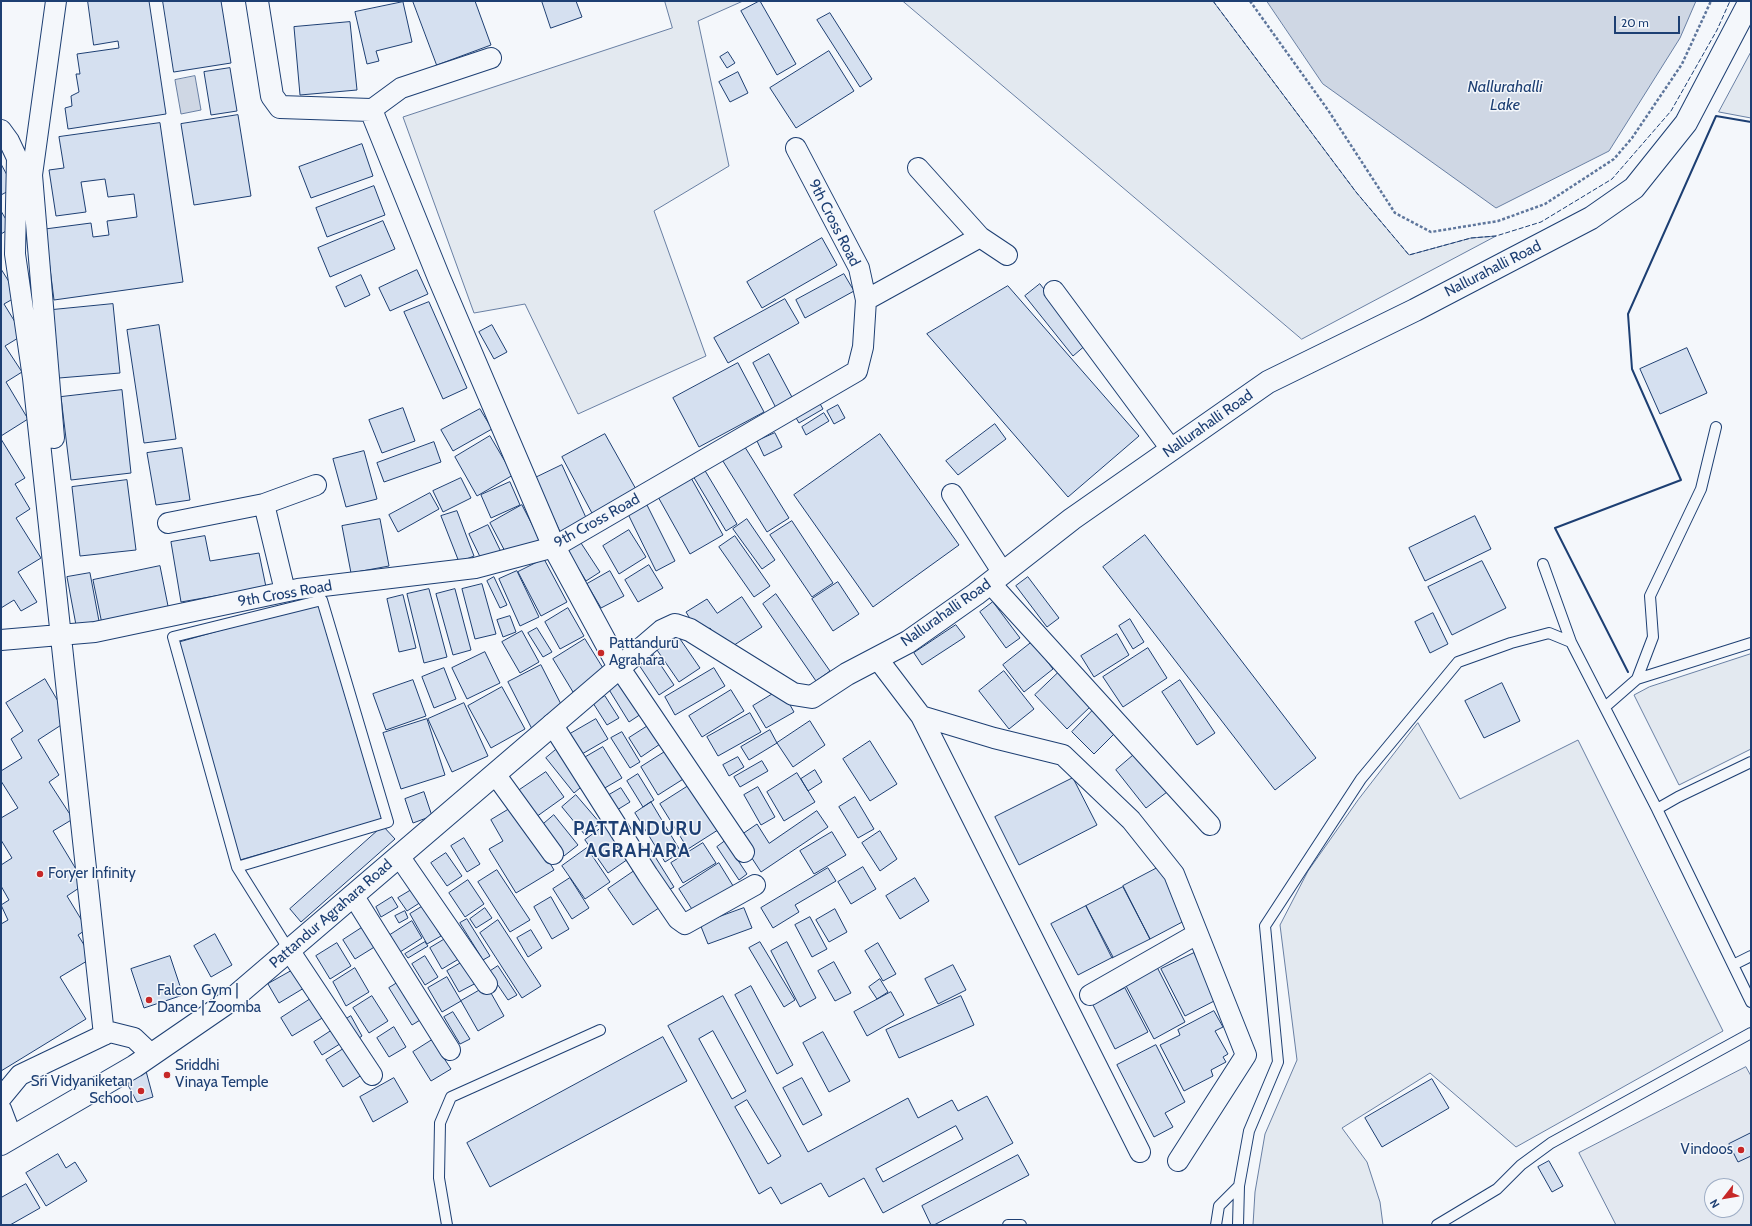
<!DOCTYPE html>
<html>
<head>
<meta charset="utf-8">
<style>
	body { margin:0 }
	#map { position:relative; width:1752px; height:1226px; overflow:hidden; background:#f4f7fb; font-family:Cabin,sans-serif }
	canvas { display:block }
	.frame { position:absolute; inset:0; border:2px solid #1d3f73; pointer-events:none }
	.north { position:absolute; left:1704px; top:1178px; width:40px; height:40px; box-sizing:border-box; background:#f4f7fb; border:1px solid #9eadc5; border-radius:50%; rotate:239deg; font-size:11px; font-weight:700; line-height:16px; text-align:center; color:#1d3f73 }
	.north::after { content:''; display:block; margin:auto; width:14px; height:18px; background:#c62828; clip-path:polygon(50% 0,100% 100%,50% 72%,0 100%) }
	.scale { position:absolute; left:1614px; top:16px; width:66px; height:18px; box-sizing:border-box; border:2px solid #1d3f73; border-top:0; padding-left:5px; font-size:12px; line-height:14px; white-space:nowrap; color:#1d3f73; -webkit-text-stroke:3px #f4f7fb; paint-order:stroke }
</style>
</head>
<body>
<div id="map">
<canvas width="1752" height="1226"></canvas>
<div class="frame"></div>
<div class="north">N</div>
<div class="scale">20 m</div>
</div>
<script>
const context = document.querySelector('canvas').getContext('2d');
context.lineJoin = 'round';
function fill(path, color) { context.fillStyle = color; context.fill(path, 'evenodd'); }
function stroke(path, color, width, dash) { context.strokeStyle = color; context.lineWidth = width; context.lineCap = dash ? 'butt' : 'round'; context.setLineDash(dash || []); context.stroke(path); }
function label(font, color, halo, rows, align = 'center') {
  context.font = font + ' Cabin,sans-serif'; context.lineWidth = 3; context.setLineDash([]); context.textBaseline = 'middle'; context.strokeStyle = halo; context.fillStyle = color; for (const [text, x, y, turn = 0] of rows) {
    context.save(); context.translate(x, y); context.rotate((+turn || 0) * Math.PI / 180); context.textAlign = isNaN(turn) ? turn : align; if (halo) context.strokeText(text, 0, 0); context.fillText(text, 0, 0); context.restore();
  }
}
const green = new Path2D(`
	M665,1h78l-45,20 31,145 -75,45 52,145 -128,58 -53,-110 -51,9 -71,-196 269,-89z
	M903,1h310l143,191 53,63 62,-17 25,-2 -194,103z
	M1751,52v66l-32,-6z
	M1751,654v95l-72,36 -45,-90 15,-8z
	M1418,723l42,76 118,-59 145,291 -207,116 -86,-74 -88,55 25,34 13,40 3,23h-130l2,-33 10,-58 32,-74 -17,-135 28,-54 50,-71z`);
const parking = new Path2D(`
	M1746,1067l5,9v149h-135l-37,-72zM1712,1186h24v24h-24z`);
const water = new Path2D(`
	M1267,1h429l-16,37 -71,113 -113,57 -173,-124z
	M195,76l6,34 -20,4 -6,-34z`);
const building = new Path2D(`
	M88,1h61l17,113 -98,15 -3,-21 7,-2 -1,-10 8,-4 -3,-18h4l-3,-20 42,-6 -1,-7 -24,4z
	M163,1h58l10,62 -57,9z
	M413,1h62l16,44 -54,20z
	M542,1h34l6,16 -31,11z
	M760,1l36,63 -19,11 -36,-64z
	M403,2l9,40 -36,9 3,10 -12,3 -12,-52z
	M830,13l42,66 -12,8 -43,-67z
	M350,22l7,68 -57,5 -6,-68z
	M829,51l25,40 -58,37 -26,-40z
	M728,52l7,11 -8,5 -7,-11z
	M230,68l7,43 -26,4 -7,-43z
	M738,72l10,21 -18,9 -11,-20z
	M238,115l13,81 -57,9 -13,-81z
	M160,123l23,159 -129,18 -9,-71 46,-6 2,14 16,-2 -2,-14 30,-4 -3,-23 -26,3 -3,-18 -24,3 5,30 -30,4 -7,-46 15,-2 -5,-31z
	M362,144l11,32 -62,22 -12,-31z
	M1,164l13,24 -13,7z
	M374,186l11,29 -58,22 -11,-29z
	M1,211l10,17 -10,6z
	M383,221l12,28 -65,28 -12,-29z
	M822,238l15,27 -75,43 -15,-26z
	M1,269l17,27 -14,8 19,31 -18,11 17,26 -16,10 22,37 -27,17z
	M417,270l11,24 -38,17 -11,-23z
	M844,274l10,17 -49,27 -9,-18z
	M361,275l9,20 -25,12 -9,-20z
	M1040,284l47,60 -14,12 -48,-60z
	M1008,286l131,150 -71,61 -141,-163z
	M785,299l14,24 -71,40 -14,-25z
	M429,302l38,86 -24,11 -39,-87z
	M113,304l7,69 -61,5 -7,-68z
	M159,325l17,114 -32,4 -17,-113z
	M492,325l15,27 -13,7 -15,-27z
	M1687,348l20,45 -47,21 -20,-45z
	M769,354l24,45 -17,9 -23,-45z
	M738,363l26,49 -65,35 -26,-49z
	M122,390l9,83 -60,7 -10,-83z
	M819,402l4,7 -24,14 -4,-7z
	M838,405l7,13 -11,6 -7,-13z
	M403,408l12,33 -33,12 -13,-33z
	M480,409l12,20 -39,22 -12,-21z
	M824,413l5,8 -23,14 -4,-8z
	M995,424l11,15 -48,36 -12,-14z
	M775,433l7,14 -18,9 -7,-15z
	M605,434l32,57 -44,24 -31,-58z
	M880,434l79,111 -86,62 -79,-112z
	M490,436l23,39 -36,21 -22,-39z
	M1,439l24,39 -10,6 15,25 -14,9 25,40 -23,14 19,30 -16,9 -7,-11 -13,8z
	M434,442l7,20 -57,20 -7,-19z
	M743,444l46,74 -22,14 -46,-74z
	M182,448l8,52 -34,5 -9,-52z
	M364,451l13,48 -31,8 -13,-48z
	M562,465l26,57 -27,12 -26,-56z
	M704,469l33,55 -11,7 -33,-55z
	M690,476l33,59 -33,19 -33,-59z
	M461,478l10,20 -28,14 -10,-21z
	M127,480l9,70 -56,6 -8,-69z
	M510,482l10,23 -29,13 -10,-23z
	M430,493l9,16 -41,23 -9,-17z
	M522,505l18,35 -32,17 -18,-34z
	M647,505l28,56 -19,10 -28,-57z
	M457,511l17,45 -15,6 -18,-46z
	M1475,516l16,33 -66,32 -16,-33z
	M380,519l9,47 -38,7 -9,-47z
	M747,519l28,41 -13,9 -29,-40z
	M792,521l41,62 -21,14 -42,-62z
	M488,525l14,29 -19,9 -14,-29z
	M629,530l17,27 -27,17 -16,-28z
	M1145,535l171,223 -41,32 -172,-223z
	M205,536l5,25 49,-8 7,34 -85,15 -10,-60z
	M735,536l35,50 -16,11 -35,-50z
	M579,540l21,32 -14,9 -20,-33z
	M544,559l23,43 -26,14 -23,-44z
	M1482,561l24,47 -54,27 -24,-48z
	M649,565l14,23 -25,14 -13,-22z
	M160,566l9,45 -67,13 -9,-44z
	M517,571l22,46 -19,9 -21,-47z
	M610,571l14,25 -23,12 -14,-24z
	M90,573l9,48 -23,4 -9,-48z
	M494,577l13,28 -7,3 -13,-27z
	M1028,577l31,41 -12,9 -31,-41z
	M838,582l21,32 -26,17 -21,-32z
	M482,584l14,50 -21,5 -13,-50z
	M429,589l18,68 -23,6 -17,-69z
	M455,589l16,61 -18,5 -17,-61z
	M776,594l54,77 -14,10 -53,-77z
	M403,595l13,53 -17,4 -12,-53z
	M742,597l20,30 -37,24 -15,-23 -10,7 -14,-23 21,-13 10,14z
	M993,602l27,36 -14,10 -26,-36z
	M319,603l63,216 -142,41 -63,-217z
	M568,608l16,28 -24,13 -15,-27z
	M1433,613l15,31 -18,9 -15,-31z
	M510,616l6,16 -13,5 -6,-17z
	M1130,619l14,23 -11,7 -14,-23z
	M956,625l9,12 -43,28 -8,-12z
	M537,628l15,24 -9,5 -15,-24z
	M522,631l17,31 -19,11 -18,-31z
	M1117,634l12,21 -35,22 -13,-21z
	M678,636l22,32 -21,14 -22,-32z
	M585,639l21,34 -33,19 -20,-33z
	M1032,642l21,27 -29,23 -21,-27z
	M1148,648l19,30 -44,29 -20,-30z
	M485,652l15,31 -33,16 -15,-31z
	M654,655l20,30 -15,10 -20,-30z
	M541,665l24,47 -33,17 -24,-47z
	M444,668l12,31 -22,9 -12,-31z
	M714,668l11,18 -50,29 -10,-18z
	M1004,671l30,38 -25,20 -30,-38z
	M1059,672l32,34 -24,23 -32,-34z
	M45,679l24,41 -31,20 21,35 -10,7 24,37 -20,12 32,53 -18,12 20,33 -9,6 14,23 -32,19 26,42 -85,52v-147l7,-4 -7,-15 8,-5 -8,-14v-21l11,-7 -11,-18v-22l17,-10 -17,-27v-10l21,-13 -11,-19 12,-8 -17,-28z
	M624,679l20,33 -15,10 -21,-34z
	M413,680l13,36 -40,14 -13,-36z
	M1180,680l35,53 -18,12 -35,-53z
	M1502,683l18,38 -36,17 -19,-37z
	M502,687l23,42 -34,19 -23,-42z
	M781,689l13,23 -28,16 -13,-22z
	M731,690l13,21 -42,26 -13,-21z
	M605,696l14,22 -12,7 -14,-22z
	M464,703l24,53 -36,16 -24,-53z
	M1096,707l23,22 -25,25 -22,-22z
	M750,713l11,19 -43,24 -11,-19z
	M427,719l18,56 -44,14 -18,-56z
	M596,719l12,20 -26,15 -12,-20z
	M810,721l15,24 -32,22 -16,-24z
	M654,722l12,18 -25,17 -12,-19z
	M770,730l7,13 -28,17 -8,-13z
	M622,732l18,30 -10,6 -19,-30z
	M870,741l27,43 -27,17 -27,-42z
	M603,747l19,31 -19,11 -19,-31z
	M558,748l28,35 -12,10 -28,-35z
	M671,748l17,28 -30,19 -17,-28z
	M1136,753l31,39 -21,16 -30,-38z
	M738,757l6,10 -15,9 -6,-11z
	M762,761l6,10 -28,16 -6,-10z
	M815,770l7,12 -14,9 -7,-12z
	M546,772l18,25 -28,20 -18,-26z
	M797,773l18,29 -31,19 -17,-29z
	M638,774l16,26 -11,7 -16,-26z
	M1073,778l24,47 -78,40 -24,-48z
	M693,783l28,45 -33,21 -28,-45z
	M758,787l17,30 -14,8 -17,-30z
	M621,788l9,14 -13,8 -8,-15z
	M424,792l8,24 -19,7 -8,-24z
	M576,795l24,28 -15,12 -23,-28z
	M855,797l19,32 -16,9 -19,-31z
	M651,802l30,50 -16,10 -30,-49z
	M511,808l15,26 5,-3 23,39 -38,23 -27,-44 14,-8 -12,-21z
	M817,811l11,16 -67,45 -23,-35 19,-13 12,19z
	M554,815l24,30 -14,11 -24,-29z
	M608,823l23,34 -23,16 -23,-33z
	M383,826l12,13 -94,83 -11,-13z
	M880,831l17,28 -17,12 -18,-28z
	M832,832l14,23 -32,19 -14,-23z
	M464,838l16,26 -13,8 -16,-26z
	M725,841l22,33 -8,6 -22,-33z
	M703,843l13,20 -33,20 -12,-20z
	M649,847l25,40 -9,5 -24,-40z
	M587,848l23,34 -25,17 -23,-33z
	M446,853l16,23 -15,10 -16,-23z
	M719,863l16,26 -40,25 -16,-25z
	M1161,866l27,53 -38,20 -27,-53z
	M640,867l25,37 -32,21 -25,-36z
	M863,867l13,22 -25,15 -13,-22z
	M828,868l8,13 -41,24 4,7 -26,16 -12,-20z
	M497,870l33,50 -20,12 -32,-50z
	M570,878l19,30 -17,11 -19,-30z
	M915,878l14,23 -29,18 -14,-23z
	M468,880l16,24 -19,13 -16,-24z
	M1123,887l27,52 -38,19 -26,-52z
	M413,889l8,13 -14,9 -9,-13z
	M392,897l6,10 -17,10 -5,-10z
	M551,897l18,32 -17,10 -18,-32z
	M423,906l18,30 -14,8 -17,-30z
	M1086,906l27,51 -35,18 -27,-51z
	M485,908l7,10 -16,10 -6,-9z
	M744,908l8,20 -44,16 -8,-20z
	M835,909l12,23 -18,10 -13,-22z
	M405,911l3,7 -9,5 -4,-7z
	M810,917l17,32 -15,8 -17,-32z
	M467,919l23,37 -7,4 -23,-37z
	M498,920l43,66 -19,12 -42,-65z
	M412,921l10,17 -22,14 -10,-17z
	M363,927l13,19 -21,13 -12,-19z
	M531,930l11,18 -14,9 -11,-19z
	M215,934l17,31 -21,12 -17,-31z
	M450,936l12,21 -20,12 -12,-21z
	M425,942l3,4 -20,12 -3,-4z
	M760,942l35,58 -11,7 -35,-59z
	M787,942l29,56 -16,9 -29,-56z
	M337,943l14,23 -21,13 -14,-23z
	M878,943l18,31 -13,7 -18,-30z
	M1194,953l24,46 -33,17 -24,-47z
	M170,956l13,39 -39,13 -13,-39z
	M425,956l13,21 -13,8 -13,-21z
	M466,960l12,22 -19,10 -12,-21z
	M834,962l17,31 -16,8 -17,-30z
	M953,965l13,25 -28,14 -13,-25z
	M498,966l19,29 -9,5 -19,-28z
	M1157,967l28,55 -31,17 -29,-55z
	M355,968l14,24 -23,14 -13,-24z
	M293,970l11,18 -25,15 -11,-19z
	M447,977l14,24 -19,11 -14,-24z
	M880,979l8,13 -11,7 -8,-12z
	M402,980l23,37 -13,8 -23,-37z
	M487,986l17,30 -26,15 -17,-30z
	M751,986l42,79 -16,9 -42,-79z
	M1125,988l23,44 -33,17 -22,-44z
	M891,992l13,23 -37,21 -13,-24z
	M372,996l16,25 -19,12 -16,-25z
	M723,996l85,156 100,-54 10,20 34,-18 6,11 29,-15 26,47 -130,70 -19,-35 -35,19 -8,-14 -40,21 -10,-17 -12,7 -91,-168zM713,1031l33,60 -14,8 -33,-60zM747,1100l34,56 -13,8 -33,-57zM956,1126l7,13 -80,43 -7,-13z
	M961,996l13,29 -75,33 -13,-28z
	M312,998l12,19 -32,19 -11,-18z
	M1214,1011l9,16 -8,4 13,23 -5,3 3,5 -15,8 2,6 -29,15 -24,-46 20,-10 -2,-5z
	M453,1012l17,27 -10,5 -16,-27z
	M351,1016l11,20 -7,5 -12,-20z
	M394,1027l12,20 -17,10 -12,-19z
	M334,1029l9,13 -21,13 -8,-13z
	M823,1032l27,49 -21,11 -26,-49z
	M663,1037l24,44 -197,106 -23,-44z
	M432,1040l19,29 -20,12 -18,-29z
	M1156,1045l29,57 -20,11 8,14 -19,10 -37,-72z
	M348,1046l17,27 -22,14 -17,-27z
	M146,1071l7,26 -16,5 -9,-17z
	M394,1078l14,24 -35,20 -13,-25z
	M802,1078l20,37 -19,10 -20,-37z
	M1432,1079l17,29 -67,39 -17,-29z
	M1751,1133v23l-13,6 -9,-18z
	M58,1154l8,14 9,-6 12,19 -41,25 -20,-33z
	M1018,1155l11,20 -95,50h-3l-9,-19z
	M1549,1161l14,25 -11,6 -14,-25z
	M26,1184l14,24 -30,17h-9v-27z`);
const path = new Path2D(`
	M1250,1l78,109 67,103 36,19 67,-11 47,-17 69,-45 18,-21 50,-74 29,-63`);
const service = new Path2D(`
	M1543,564l28,78
	M1637,679l16,-42 -3,-41 51,-107 15,-62
	M1605,707l32,-28 114,-36
	M1657,809l21,-12 73,-35
	M237,867l151,-45 -66,-222 -149,37 64,230 52,83
	M1733,965l18,-9
	M447,1225l-8,-47 1,-55 11,-26 149,-67
	M1008,1225h13
	M1216,1225l3,-19 20,-20 10,-55 29,-69 -13,-136 96,-147 97,-117 53,-19 38,-10 22,9 86,167 94,193
	M1238,1225l1,-39
	M1437,1225l60,-36 24,-24 30,-22 200,-110`);
const minor = new Path2D(`
	M371,110l30,-22 90,-30
	M1,130l8,11 8,17 -2,96 18,124 71,657
	M918,168l62,69
	M1054,291l117,158
	M866,300l114,-63 27,18
	M54,438l-22,-263 24,-174
	M952,494l51,79
	M264,504l52,-19
	M168,523l96,-19 21,87
	M990,583l220,242
	M1,640l94,-8 203,-43 177,-21 79,-21 303,-176 6,-24 3,-47 -7,-32 -63,-120
	M877,658l44,58 219,436
	M619,667l125,185
	M921,716l73,22 69,17 68,65 43,54 72,181 -68,106
	M552,724l96,151 30,44 7,5 70,-39
	M495,774l58,80
	M399,856l88,128
	M353,895l97,155
	M289,950l83,125
	M1090,995l107,-61
	M1,1098l19,-23 90,-43 24,6 18,17
	M1,1109l11,29`);
const tertiary = new Path2D(`
	M257,1l15,95 8,11 91,3 68,168 115,269 65,120
	M1,1144l134,-78 96,-66 431,-369 13,-6 15,5 103,64 19,3 35,-23 61,-32 68,-48 96,-75 196,-137 147,-72 176,-92 43,-30 52,-65 64,-122`);
const fence = new Path2D(`
	M1213,1l143,191 53,63 62,-17 25,-2 45,-14 71,-43 59,-68 46,-81 13,-29`);
const wall = new Path2D(`
	M1628,672l-73,-144 126,-48 -49,-111 -4,-55 88,-198 35,6`);
const markers = [
	[601,653,4,"#c62828"],
	[40,874,4,"#c62828"],
	[149,1000,4,"#c62828"],
	[167,1075,4,"#c62828"],
	[141,1091,4,"#c62828"],
	[1741,1150,4,"#c62828"]
];
const streetNames = [
	["9th Cross Road",834,223,63],
	["Nallurahalli Road",1493,269,-27],
	["Nallurahalli Road",1208,424,-35],
	["9th Cross Road",597,521,-29],
	["9th Cross Road",285,594,-10],
	["Nallurahalli Road",946,613,-35],
	["Pattandur Agrahara Road",331,914,-41]
];
const poiNames = [
	["Pattanduru",609,644],
	["Agrahara",609,661],
	["Foryer Infinity",48,874],
	["Falcon Gym |",157,991],
	["Dance | Zoomba",157,1008],
	["Sriddhi",175,1066],
	["Vinaya Temple",175,1083],
	["Sri Vidyaniketan",133,1082,"right"],
	["School",133,1099,"right"],
	["Vindoos",1733,1150,"right"]
];
const waterNames = [
	["Nallurahalli",1505,87],
	["Lake",1505,105]
];
const districtNames = [
	["PATTANDURU",638,829],
	["AGRAHARA",638,851]
];
fill(green, '#e3e9f0');
stroke(green, '#687fa3', 1);
fill(parking, '#e3e8f0');
stroke(parking, '#687fa3', 1);
fill(water, '#cfd7e4');
stroke(water, '#687fa3', 1);
fill(building, '#d5e0f0');
stroke(building, '#1d3f73', 1);
stroke(service, '#1d3f73', 12);
stroke(minor, '#1d3f73', 22);
stroke(tertiary, '#1d3f73', 24);
stroke(path, '#5e769c', 2.5, [3, 2]);
stroke(service, '#f4f7fb', 10);
stroke(minor, '#f4f7fb', 20);
stroke(tertiary, '#f4f7fb', 22);
stroke(fence, '#1d3f73', 1, [5, 2]);
stroke(wall, '#1d3f73', 2);
for (const [x, y, r, color] of markers) { const dot = new Path2D(); dot.arc(x, y, r, 0, 2 * Math.PI); context.fillStyle = color; context.fill(dot); stroke(dot, '#f4f7fb', 1.5); }
label('15px', '#1d3f73', '#f4f7fb', streetNames);
label('15px', '#1d3f73', '#f4f7fb', poiNames, 'left');
label('italic 16px', '#1d3f73', '#f4f7fb', waterNames);
context.letterSpacing = '1px';
label('bold 19px', '#1d3f73', '#f4f7fb', districtNames);
context.letterSpacing = '0px';
</script>
</body>
</html>
